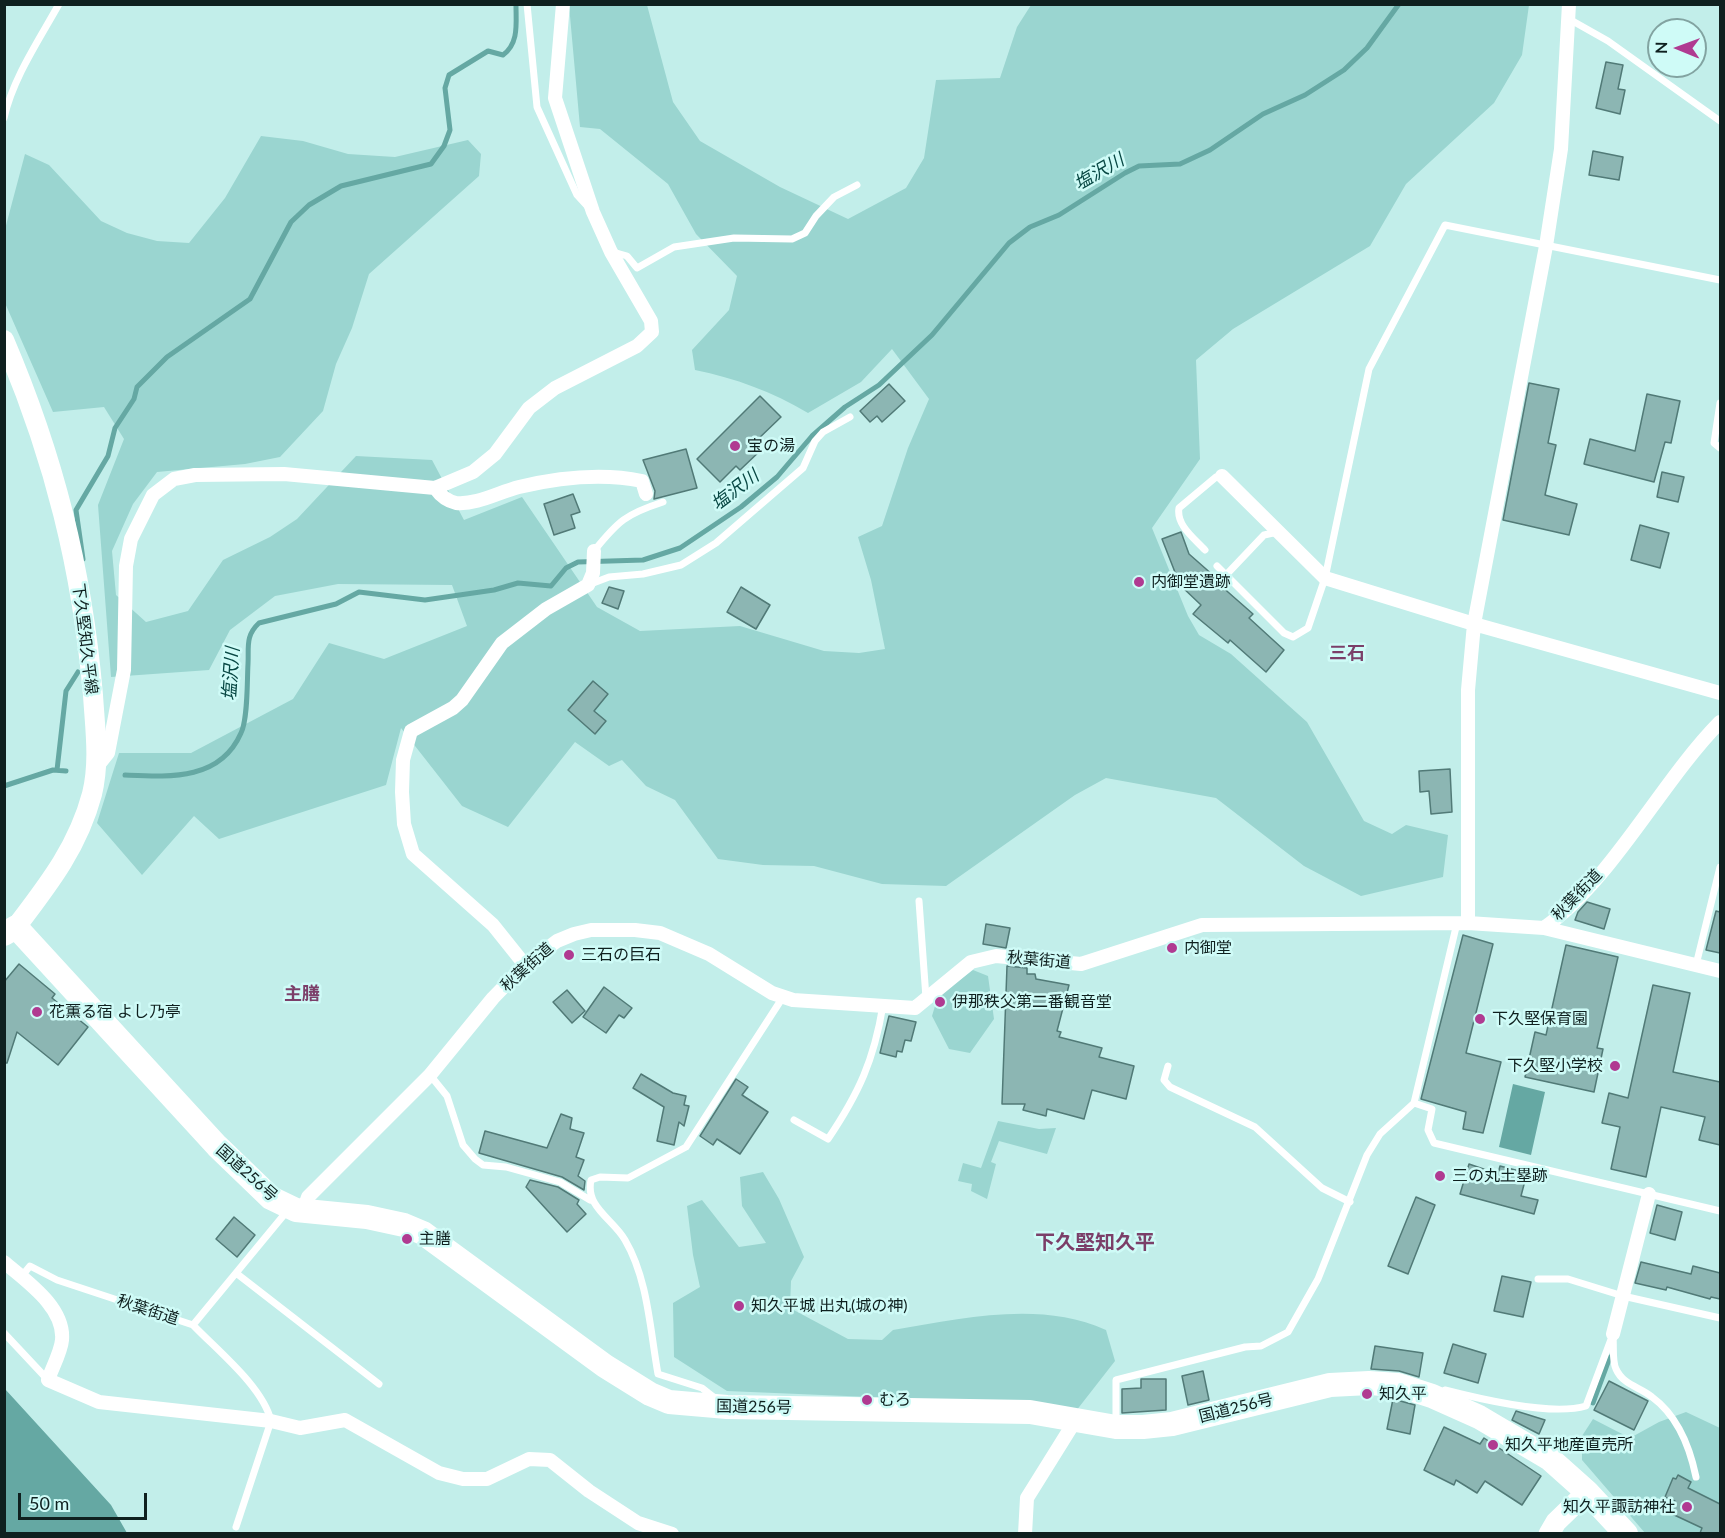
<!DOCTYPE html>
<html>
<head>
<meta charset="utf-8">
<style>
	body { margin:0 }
	#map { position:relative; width:1725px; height:1538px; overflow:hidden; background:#c2eeea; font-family:Lato,sans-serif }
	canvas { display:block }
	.frame { position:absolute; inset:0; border:6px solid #0f201f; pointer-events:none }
	.north { position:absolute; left:1647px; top:18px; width:60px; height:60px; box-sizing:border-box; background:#cffbf7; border:2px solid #82a3a1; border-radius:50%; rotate:271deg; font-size:16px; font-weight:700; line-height:24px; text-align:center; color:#0f201f }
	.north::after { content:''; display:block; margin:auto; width:21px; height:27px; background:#b03a91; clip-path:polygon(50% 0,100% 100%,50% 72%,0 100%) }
	.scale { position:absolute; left:18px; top:1493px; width:129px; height:27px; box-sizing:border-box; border:3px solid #0f201f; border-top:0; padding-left:8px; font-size:18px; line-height:21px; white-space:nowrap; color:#0f201f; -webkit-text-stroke:4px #cffbf7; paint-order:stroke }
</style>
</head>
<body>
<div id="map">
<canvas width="1725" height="1538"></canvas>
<div class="frame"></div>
<div class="north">N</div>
<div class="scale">50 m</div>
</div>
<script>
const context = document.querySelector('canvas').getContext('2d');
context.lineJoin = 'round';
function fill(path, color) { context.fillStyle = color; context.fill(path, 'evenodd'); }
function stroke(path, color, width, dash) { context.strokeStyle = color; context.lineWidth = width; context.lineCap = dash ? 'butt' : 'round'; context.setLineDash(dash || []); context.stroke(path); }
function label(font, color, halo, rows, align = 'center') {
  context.font = font + ' Lato,"Noto Sans JP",sans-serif'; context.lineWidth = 5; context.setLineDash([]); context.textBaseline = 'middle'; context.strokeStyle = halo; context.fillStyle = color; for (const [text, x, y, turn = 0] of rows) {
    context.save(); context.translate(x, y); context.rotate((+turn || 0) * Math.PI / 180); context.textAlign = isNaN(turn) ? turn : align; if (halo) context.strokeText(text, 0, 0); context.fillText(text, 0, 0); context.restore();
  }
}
const green = new Path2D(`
	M569,5h78l26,97 27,39 80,46 68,32 58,-31 18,-30 12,-78 64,-2 17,-51 14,-22h498l-7,50 -28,48 -88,81 -36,62 -137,83 -37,31 4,99 -48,69 36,88 11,19 32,19 76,68 57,99 28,13 14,-9 42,10 -5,42 -82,19 -57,-30 -88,-68 -110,-20 -31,17 -129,91 -64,-2 -68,-18 -51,-1 -45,-6 -43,-59 -29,-14 -24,-26 -13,6 -34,-24 -67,85 -46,-21 -61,-78 -15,57 -167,54 -25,-23 -52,59 -45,-52 22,-70h72l102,-54 36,-56 55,16 83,-33 -15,-41 -114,-1 -63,12 -45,34 -21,40 -98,7 -13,-172 26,-66 -20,-32 -51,5 -48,-109 -1,-70 21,-79 24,11 52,56 26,12 30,8 32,2 36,-45 36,-62 42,5 45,13 47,3 73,-17 13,14 -2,22 -110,98 -17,54 -16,36 -13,47 -43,46 -35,7 -88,8 -24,32 -21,47 4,44 30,27 42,-11 35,-51 47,-23 27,-18 59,-63 76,4 32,60 58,-23 75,110 43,24 100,-5 84,25 35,2 26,-4 -14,-69 -13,-43 24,-11 26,-78 21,-49 -37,-50 -31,33 -53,31c-35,-21 -73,-35 -113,-43l-3,-20 37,-40 8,-34 -41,-42 -28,-50 -68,-55 -20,-2z
	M973,970l15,6 6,43 -24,34 -21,-4 -17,-33 6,-20z
	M998,1121l41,8 17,-1 -9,26 -48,-13 -8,21 5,2 -9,35 -16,-8 1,-7 -14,-3 5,-18 18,5z
	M763,1172l16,27 25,58 -13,24 -1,27 58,31 34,1 11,-10c70,-11 145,-30 213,0l9,31 -39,50 -39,-7 -310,-13 -53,-34 -1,-54 27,-16 -7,-32 -6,-49 15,-6 37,47 27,-4 -24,-37 -2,-29z
	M1686,1412l34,16v105h-75l-63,-73v-24l11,-17 37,19 29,-16z`);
const water = new Path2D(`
	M1513,1084l32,8 -14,63 -32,-8z
	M5,1389l106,116 16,28h-122z`);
const stream = new Path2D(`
	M83,559l-7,-49 32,-54 7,-28 19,-29 3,-12 30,-30 83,-58 41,-77 18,-17 32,-19 90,-22 13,-18 6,-16 -5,-42 4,-13 39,-24 15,4c16,-12 13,-31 13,-49
	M57,770l9,-79 12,-19
	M125,775c44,2 95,6 116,-42 7,-14 6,-52 7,-69 1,-17 -3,-28 11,-41l77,-19 23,-12 66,8 69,-10 24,-7 33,3 15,-18 12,-6 65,-2 37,-12 61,-41 36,-30 35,-41 33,-29 34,-22 53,-50 77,-92 21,-16 29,-12 66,-42 14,-7 41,-2 30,-14 53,-36 42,-19 39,-25 23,-22 32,-44
	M4,786l49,-16 13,1
	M1593,1403l17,-46`);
const building = new Path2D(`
	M1606,62l17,3 -5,24 7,1 -5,24 -24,-6z
	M1593,151l30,6 -4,23 -30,-5z
	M1529,383l30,6 -11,54 8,2 -11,50 32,9 -8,31 -66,-15z
	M889,384l16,17 -23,21 -5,-6 -7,6 -10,-11z
	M1647,394l33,7 -9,42 -6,-1 -11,40 -70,-18 6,-25 45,12z
	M760,396l21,21 -26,25 7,7 -22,21 -4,-4 -16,16 -23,-23z
	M686,449l11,39 -43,11 1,-8 -12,-31z
	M1662,472l22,5 -6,25 -21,-5z
	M573,494l7,18 -9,3 4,13 -21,7 -10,-31z
	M1640,525l29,8 -9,35 -29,-8z
	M1181,532l8,22 25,22 -2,2 41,36 -4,4 35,32 -18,22 -36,-32 -2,3 -35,-29 8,-9 -21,-20 -18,-46z
	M609,587l15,4 -6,18 -16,-6z
	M741,587l29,18 -14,24 -29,-17z
	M593,681l15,13 -14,17 12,10 -11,13 -27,-24z
	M1450,769l2,43 -21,2 -2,-23 -9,1 -1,-21z
	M1587,902l23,7 -6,20 -29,-9 3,-8z
	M1716,911l4,1v41l-14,-3z
	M986,924l24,4 -4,20 -23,-4z
	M1463,935l30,9 -27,109 35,9 -18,71 -20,-4 3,-17 -45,-13z
	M1566,945l52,12 -21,91 6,1 -9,43 -69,-15 10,-45 11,3z
	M19,964l36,30 -3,4 36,29 -30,38 -41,-33 -10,31h-3v-81z
	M1007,966l20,2v6h8l1,5 33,6 -12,46 4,1 -2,5 43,11 -3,9 35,9 -8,33 -34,-9 -8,29 -37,-10 -1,7 -23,-6 2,-6h-23z
	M1653,985l37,8 -17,79 47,10v63l-21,-5 6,-23 -44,-10 -15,70 -35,-8 9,-42 -18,-4 7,-30 19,5z
	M604,987l28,21 -8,10 -5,-3 -13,18 -23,-16z
	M567,990l18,21 -13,12 -19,-21z
	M889,1016l27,6 -5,19 -6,-1 -3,12 -5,-1 -1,6 -16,-4z
	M641,1074l32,19 13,3 -2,9 5,1 -5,20 -5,-4 -5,23 -17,-4 7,-34 -31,-19z
	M736,1079l12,8 -6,8 26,17 -28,42 -23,-15 -4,6 -13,-9z
	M561,1114l11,4 -2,11 14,4 -8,24 8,3 -6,16 7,5 -1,9 -22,-13 -83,-24 6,-22 62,17z
	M1469,1164l29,10 2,-8 27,7 -6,23 17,4 -4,14 -74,-20z
	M530,1180l28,7 21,13 -2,4 9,10 -19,18 -41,-45z
	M1416,1197l19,8 -27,69 -20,-8z
	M1657,1205l25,7 -7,28 -25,-7z
	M234,1217l21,18 -18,22 -21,-18z
	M1641,1262l50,12 2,-8 27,7v26l-9,-2 -1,2 -43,-12 -1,3 -31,-7z
	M1502,1276l29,6 -8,35 -29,-6z
	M1453,1344l33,10 -8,29 -34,-10z
	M1375,1346l48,7 -4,24 -20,-6 -28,-2z
	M1203,1371l6,29 -21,5 -6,-29z
	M1141,1379h25v31l-44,3v-24l19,-1z
	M1609,1381l39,20 -14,29 -40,-20z
	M1393,1399l22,6 -5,29 -23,-5z
	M1516,1411l29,9 -6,14 -27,-14z
	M1444,1427l36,17 4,-6 57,38 -19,29 -37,-24 -8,12 -21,-13 -2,5 -30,-15z
	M1678,1475l13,7 -3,6 32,16v29h-20l2,-5 -32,-15 5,-12 -10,-4 8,-19 3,1z`);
const lane = new Path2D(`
	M527,4l10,103 40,88 11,12
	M1569,19l39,22 112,80
	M4,118c9,-40 35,-78 55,-114
	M613,252l14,4 10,12 37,-21 60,-9 58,1 13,-6 11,-17 18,-19 23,-12
	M1720,403l-6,40 6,5
	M1205,550c-11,-12 -29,-25 -26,-42l37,-31 6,-1
	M594,551c24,-30 32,-37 69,-49
	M1217,566l67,67 9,4 15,-9 17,-50 44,-209 76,-144 275,55
	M1226,575l38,-40 14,-3
	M588,585l21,-8 34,-3 38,-9 35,-22 87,-75 12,-27 8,-9 27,-15
	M919,901l7,97
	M1696,965l24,-98
	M1168,1066l-4,14 6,7 85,40 67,61 28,14
	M430,1075l17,21 16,49 12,14 8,6 23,2 54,15 30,18
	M1414,1103l18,6 -4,21 6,13 286,68
	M794,1120l34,19c31,-46 46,-79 55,-134
	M236,1273l143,111
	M21,1277l9,-11 27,14 136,45 95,-115
	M1538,1279h30l55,17 97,22
	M193,1325c25,26 70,62 78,96l-35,106
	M4,1333l44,47
	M1613,1337c1,10 -1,24 3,32 7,16 24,18 36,28 26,19 38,51 44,80
	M1445,1390c35,9 107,26 141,16l27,-72
	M716,1399l-14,-11 -44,-14c-8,-44 -10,-95 -33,-134 -12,-21 -40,-33 -34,-60l9,-3 28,1 58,-31 97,-150
	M1116,1421v-41l129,-33 16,-1 27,-14 30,-53 49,-124 13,-21 34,-31 43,-180`);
const street = new Path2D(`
	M1222,476l103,102 149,46 246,69
	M435,488c5,7 12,13 21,15 21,2 43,-11 63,-16 38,-9 84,-14 123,-6l4,13
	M96,768l12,-15 16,-83 2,-104 5,-27 22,-44 21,-16 21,-4 89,-1 151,14 38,-16 22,-18 34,-46 26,-20 82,-42 15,-14 -1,-11 -40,-69 -18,-40 -38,-114 8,-94
	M1468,923v-233l6,-66 72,-378 15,-97 8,-145
	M1544,928c69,-49 116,-145 176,-206
	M525,965l-32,-40 -80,-71 -9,-30 -2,-32 1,-32 8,-29 42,-23 9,-8 40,-57 44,-34 42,-24 5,-12 1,-22
	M303,1211l5,-14 122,-122 63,-77 32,-33 32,-24 17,-7 17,-4h44l25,3 49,21 63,39 21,7 122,8 56,-46 25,-6 85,8 121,-39 266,-2 76,5 176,43
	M4,1262c22,19 61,45 58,78 -1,12 -10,28 -14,40l51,22 172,19 29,7 45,-8 94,53 24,6h24l42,-20 21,1 39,31 49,32 34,11
	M1613,1334l36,-140
	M1025,1534l2,-36 48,-77`);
const secondary = new Path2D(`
	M4,340c50,117 78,228 89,355 2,33 7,67 -1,99 -14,53 -44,91 -76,133`);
const primary = new Path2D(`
	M1549,1534l7,-12 31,-30`);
const highway = new Path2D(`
	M4,934l12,-7 201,219 54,52 25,12 71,7 37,8 19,8 182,133 45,28 19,8 58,5 303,5 86,15h27l29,-3 158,-39 39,-2 29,2 34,11 47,21 71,42 37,33 39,42`);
const markers = [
	[735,446,6,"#b03a91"],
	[1139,582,6,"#b03a91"],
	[1172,948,6,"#b03a91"],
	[569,955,6,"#b03a91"],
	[940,1002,6,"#b03a91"],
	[37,1012,6,"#b03a91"],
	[1480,1019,6,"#b03a91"],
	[1615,1066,6,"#b03a91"],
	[1440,1176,6,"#b03a91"],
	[407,1239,6,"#b03a91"],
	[739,1306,6,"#b03a91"],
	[1367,1394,6,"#b03a91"],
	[867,1400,6,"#b03a91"],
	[1493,1445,6,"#b03a91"],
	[1687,1507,6,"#b03a91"]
];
const poiNames = [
	["宝の湯",747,446],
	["内御堂遺跡",1151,582],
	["内御堂",1184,948],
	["三石の巨石",581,955],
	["伊那秩父第二番観音堂",952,1002],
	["花薫る宿 よし乃亭",49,1012],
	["下久堅保育園",1492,1019],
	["下久堅小学校",1603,1066,"right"],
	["三の丸土塁跡",1452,1176],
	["主膳",419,1239],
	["知久平城 出丸(城の神)",751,1306],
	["知久平",1379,1394],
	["むろ",879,1400],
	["知久平地産直売所",1505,1445],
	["知久平諏訪神社",1675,1507,"right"]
];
const streetNames = [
	["下久堅知久平線",85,639,83],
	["秋葉街道",1577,895,-46],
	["秋葉街道",1039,960,5],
	["秋葉街道",527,967,-42],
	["国道256号",247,1173,42],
	["秋葉街道",148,1310,18],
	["国道256号",754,1407,1],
	["国道256号",1236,1408,-14]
];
const waterNames = [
	["塩沢川",1099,172,-30],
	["塩沢川",735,490,-37],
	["塩沢川",231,674,-86]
];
const neighbourhoodNames = [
	["三石",1347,653],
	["主膳",302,994]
];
const quarterNames = [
	["下久堅知久平",1095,1243]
];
fill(green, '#9ad5d0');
fill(water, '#65a8a3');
stroke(stream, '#65a8a3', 5);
fill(building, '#8cb6b3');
stroke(building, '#517a77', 1.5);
stroke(lane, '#fff', 7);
stroke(street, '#fff', 14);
stroke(secondary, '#fff', 20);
stroke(primary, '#fff', 21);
stroke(highway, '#fff', 24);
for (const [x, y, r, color] of markers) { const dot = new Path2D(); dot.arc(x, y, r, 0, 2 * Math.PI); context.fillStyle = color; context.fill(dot); stroke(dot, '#cffbf7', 2); }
label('16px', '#0f201f', '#cffbf7', poiNames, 'left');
label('16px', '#0f201f', '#cffbf7', streetNames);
label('italic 18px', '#084844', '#cffbf7', waterNames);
label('bold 18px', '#7b3f69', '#cffbf7', neighbourhoodNames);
label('bold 20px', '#7b3f69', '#cffbf7', quarterNames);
</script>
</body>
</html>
